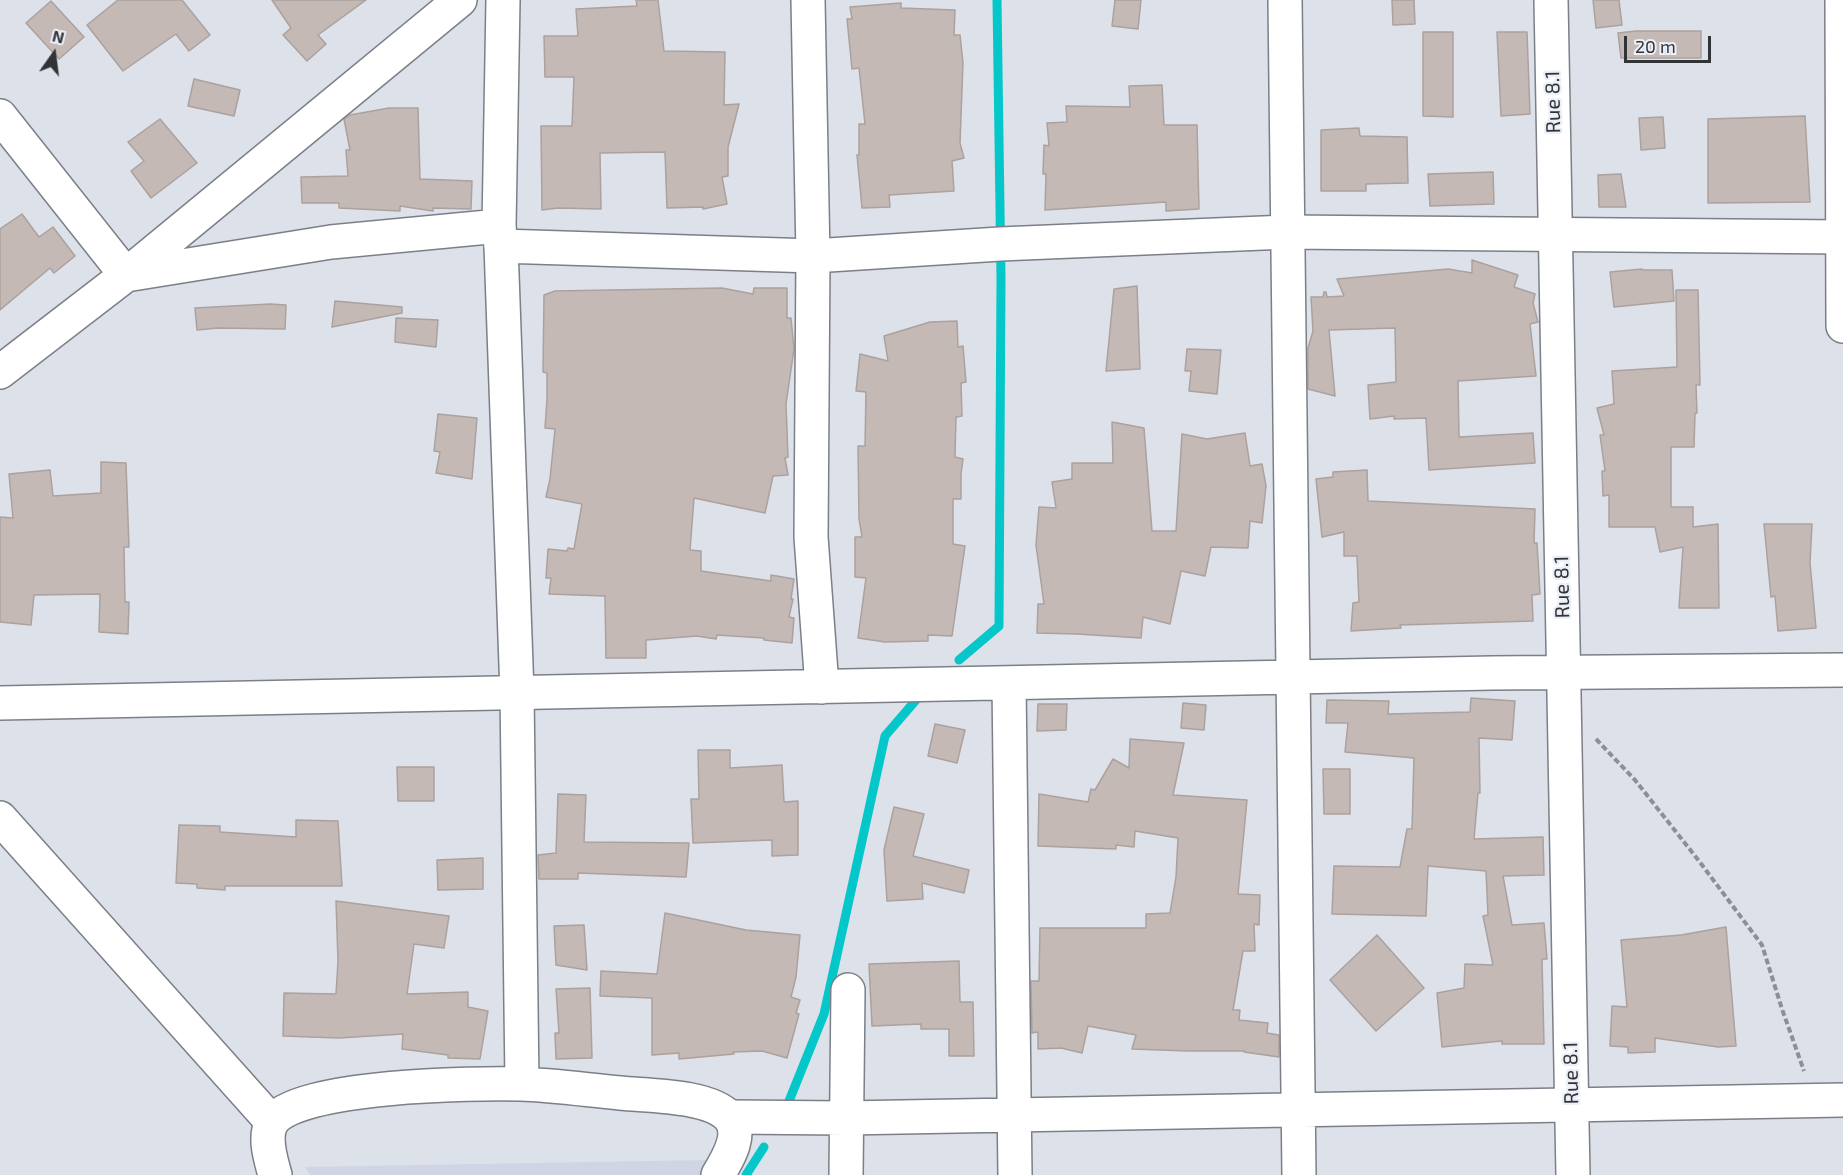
<!DOCTYPE html>
<html>
<head>
<meta charset="utf-8">
<style>
	body { margin:0 }
	#map { position:relative; width:1843px; height:1175px; overflow:hidden; background:#dde1ea; font-family:"Exo 2",sans-serif }
	canvas { display:block }
	.north { position:absolute; left:24px; top:24px; width:60px; height:60px; -webkit-text-stroke:4px #ebeff8; paint-order:stroke; rotate:14deg; font-size:16px; font-weight:700; line-height:24px; text-align:center; color:#313336 }
	.north::after { content:''; display:block; margin:auto; width:21px; height:27px; background:#313336; clip-path:polygon(50% 0,100% 100%,50% 72%,0 100%) }
	.scale { position:absolute; left:1624px; top:36px; width:87px; height:27px; box-sizing:border-box; border:3px solid #313336; border-top:0; padding-left:8px; font-size:18px; line-height:21px; white-space:nowrap; color:#313336; -webkit-text-stroke:4px #ebeff8; paint-order:stroke }
</style>
</head>
<body>
<div id="map">
<canvas width="1843" height="1175"></canvas>
<div class="north">N</div>
<div class="scale">20 m</div>
</div>
<script>
const context = document.querySelector('canvas').getContext('2d');
context.lineJoin = 'round';
function fill(path, color) { context.fillStyle = color; context.fill(path, 'evenodd'); }
function stroke(path, color, width, dash) { context.strokeStyle = color; context.lineWidth = width; context.lineCap = dash ? 'butt' : 'round'; context.setLineDash(dash || []); context.stroke(path); }
function label(font, color, halo, rows, align = 'center') {
  context.font = font + ' "Exo 2",sans-serif'; context.lineWidth = 4.5; context.setLineDash([]); context.textBaseline = 'middle'; context.strokeStyle = halo; context.fillStyle = color; for (const [text, x, y, turn = 0] of rows) {
    context.save(); context.translate(x, y); context.rotate((+turn || 0) * Math.PI / 180); context.textAlign = isNaN(turn) ? turn : align; if (halo) context.strokeText(text, 0, 0); context.fillText(text, 0, 0); context.restore();
  }
}
const built = new Path2D(`
	M710,1160l-10,15h-390l-5,-8z`);
const stream = new Path2D(`
	M959,660l40,-34 2,-348 -4,-278
	M787,1106l37,-92 61,-278 31,-36
	M746,1175l18,-28`);
const building = new Path2D(`
	M118,0h64l28,35 -21,16 -13,-17 -53,37 -36,-46z
	M272,0h94l-48,35 8,9 -19,17 -24,-26 8,-7z
	M636,0h22l6,51 61,1 -1,53 15,-1 -11,43v29l-6,1 5,27 -24,5v-2l-36,1 -2,-56 -65,1 1,56 -43,-1 -16,2 -1,-84h31l2,-49h-29l-1,-41h34l-2,-27 61,-3z
	M1115,0h26l-3,29 -26,-3z
	M1392,0h22l1,24 -22,1z
	M1593,0h26l3,25 -26,3z
	M51,1l33,36 -25,22 -33,-36z
	M901,3v5l54,2 -1,25h6l3,28 -3,80 4,15 -12,3 2,30 -65,4 1,12 -28,1 -5,-53h2v-31h6l-6,-56 -7,1 -5,-50h5l-2,-12z
	M1636,31h65v27h-80l-3,-25z
	M1423,32h30v85l-30,-1z
	M1497,32h30l3,82 -29,2z
	M194,79l46,11 -6,26 -46,-10z
	M1162,85l2,40h33l2,84 -33,2v-9l-121,8 1,-36h-3l1,-29 5,1 -2,-23 20,-1 -1,-16 64,1 -1,-21z
	M389,108h29l2,71 52,2 -1,28 -38,-1v3l-33,-5v5l-61,-3v-5h-37l-1,-26 47,-1 -2,-26h4l-6,-31 6,-4z
	M1805,116l5,86 -102,1v-84z
	M1663,117l2,31 -24,2 -2,-32z
	M160,119l37,44 -46,35 -20,-27 13,-10 -16,-19z
	M1359,128l1,8 47,1 1,46 -42,1v7h-45v-61z
	M1493,172l1,32 -64,2 -2,-32z
	M1621,174l5,33h-27l-1,-32z
	M22,214l17,23 14,-10 22,29 -21,17 -4,-5 -50,42v-81z
	M1472,260l46,15 -4,12 21,7 -2,9 5,19 -8,2 6,52 -78,5 1,56 74,-4 2,30 -106,7 -3,-52 -32,1v-3l-24,3 -2,-34 28,-3 -1,-54 -66,2 6,66 -27,-7v-41l5,-17 -2,-34h12l1,-5h2l1,5 17,-1 -7,-17 111,-10 24,4z
	M1642,269l1,1h29l2,31 -60,6 -4,-35z
	M1137,286l3,83 -34,2 8,-82z
	M722,288l31,6 1,-6h33v30h4l3,31 -8,55 2,53 -3,1 3,17 -15,1 -8,37 -71,-15 -4,52 11,1v20l70,10v-6l23,4 -3,20h2l-4,18 5,1 -2,25 -28,-3v-2l-47,-3 -1,4 -19,-3 -51,4v18h-40l-1,-62 -56,-2 2,-16h-5l2,-29 19,2 1,-3 6,1 8,-45 -36,-7 4,-18 5,-50 -10,-1 2,-29v-26l-4,-1 1,-77 11,-4z
	M1676,290h22l2,95h-4l1,28h-2l-1,34h-23v60h22v20l25,-3 1,84h-40l4,-61 -23,5 -5,-25h-46v-32l-6,1 -1,-25h3l-5,-36h4l-7,-27 17,-4 -2,-33 65,-4z
	M335,301l67,6v6l-70,14z
	M270,304l16,1 -1,24 -67,-1 -21,2 -2,-22z
	M396,318l42,2 -2,27 -41,-5z
	M957,321l1,26 5,-1 3,36 -5,1 1,33 -6,1 -1,40 8,2 -2,15v25h-8v45l12,2 -13,90 -24,-1v6l-43,1 -27,-4 8,-60 -11,-1v-40h7l-3,-18 -1,-73h7l1,-54 -10,-1 4,-37 28,7 -4,-25 46,-14z
	M1187,349l34,1 -4,44 -28,-3 2,-20h-6z
	M438,414l39,4 -5,61 -36,-6 4,-21 -6,-1z
	M1112,422l32,6 8,103h24l6,-97 25,5 38,-6 5,33 12,-2 4,22 -4,37 -12,-2 -2,27 -37,-1 -6,29 -24,-5 -11,53 -27,-7 -2,21 -64,-4 -40,-1 1,-29h6l-8,-59 3,-38 17,1 -4,-26 20,-3v-16h41z
	M101,462l25,1 3,84h-5l1,55h4l-1,32 -29,-2 1,-38 -66,1 -3,30 -31,-3v-105l13,1 -4,-44 41,-4 3,26 48,-3z
	M1367,470l1,31 167,8 -1,34h3l3,51 -8,1 1,26 -133,4 1,3 -50,3 2,-28 6,-1 -2,-46h-13v-24l-22,5 -6,-58 17,-2v-5z
	M1764,524h48l-2,39 6,65 -38,3 -3,-35 -4,1z
	M1471,698l44,3 -3,39 -33,-2 1,55h-2l-4,46 69,-2 1,38 -41,1 9,49 32,-2 3,36h-5l2,85h-42v-3l-60,6 -5,-54 27,-5 1,-24 28,1 -10,-49 5,-1 -2,-44 -58,-5 -2,50 -94,-2 2,-48 66,1 7,-38h5l2,-71 -69,-6 3,-29h-22l1,-23 62,1 -1,13 82,-2z
	M1183,703l23,2 -2,25 -23,-2z
	M1038,704h29l-1,26 -29,1z
	M935,724l30,6 -8,33 -29,-7z
	M1130,739l54,4 -11,52 74,5 -9,94 22,1 -1,30 -5,-1 1,27h-12l-10,59h7l-1,10 29,3 -1,10 12,2v22l-35,-5v-1h-56l-56,-2 4,-14 -48,-9 -6,27 -21,-5 -23,1v-17l-6,1 -1,-52h8l1,-53h106v-14l24,-1 6,-36 2,-39 -43,-7 -1,16 -18,-2v4l-78,-3 1,-52 49,8 3,-13 4,1 18,-31 16,9z
	M698,750h32v18l52,-3 2,37 14,-1v54l-26,1v-16l-79,3 -2,-44h8z
	M397,767h37v34h-36z
	M1323,769h27v45h-26z
	M558,794l28,1 -2,47 105,1 -3,34 -108,-4v6h-39l-1,-24 18,-2z
	M894,807l30,7 -11,42 56,14 -5,23 -42,-10 1,16 -36,2 -3,-51z
	M296,820l42,1 4,65h-117v4l-28,-2v-4l-21,-1 3,-58 41,1v6l76,5z
	M483,858v31l-45,1 -1,-30z
	M336,901l113,15 -5,32 -30,-4 -7,50 61,-2v15l20,4 -8,48 -32,-1v-3l-46,-6 1,-15 -64,4 -56,-2 1,-43 52,1 2,-33z
	M665,913l81,17 54,5 -4,42 -5,20 9,3 -4,13 3,1 -12,44 -25,-7 -29,1 1,2 -55,5v-6l-27,2v-57l-52,-2 1,-25 56,3z
	M584,925l3,45 -31,-5 -2,-39z
	M1726,927l10,119 -18,1 -63,-9v14l-27,1v-6l-18,-1 2,-40 15,1 -6,-67 60,-5z
	M1377,935l47,53 -48,43 -46,-51z
	M959,961l1,41h13l1,54h-25v-27h-28v-5l-49,2 -3,-62z
	M590,988l2,70 -36,1 -1,-26h4l-3,-44z`);
const path = new Path2D(`
	M1596,739l39,41 64,81 63,84 20,64 22,62`);
const minor = new Path2D(`
	M808,0l5,256 -2,281 11,150
	M1285,0l14,1175
	M1551,0l22,1175
	M1842,0l1,326
	M0,116l126,159 205,-33 168,-16
	M501,246l-2,-20 4,-226
	M0,372l126,-97 334,-275
	M1009,683l6,492
	M0,703l1492,-30 351,-3
	M0,818l272,304
	M730,1117l116,1 997,-18
	M846,1175l2,-185`);
const tertiary = new Path2D(`
	M522,1084l-5,-391 -16,-447 312,10 187,-12 287,-12 556,5
	M275,1175c-4,-15 -12,-38 -3,-53 24,-37 204,-39 248,-38 33,1 67,6 100,9 28,3 89,2 109,24 15,17 -2,43 -11,58`);
const streetNames = [
	["Rue 8.1",1553,102,-91],
	["Rue 8.1",1562,587,-91],
	["Rue 8.1",1571,1073,-91]
];
fill(built, '#cfd5e4');
stroke(stream, '#05c7ca', 9);
fill(building, '#c4b9b5');
stroke(building, '#aba19e', 1.5);
stroke(minor, '#7b7f87', 36);
stroke(tertiary, '#7b7f87', 36);
stroke(path, '#8c8f95', 4, [6, 3]);
stroke(minor, '#fff', 33);
stroke(tertiary, '#fff', 33);
label('20px', '#313336', '#ebeff8', streetNames);
</script>
</body>
</html>
